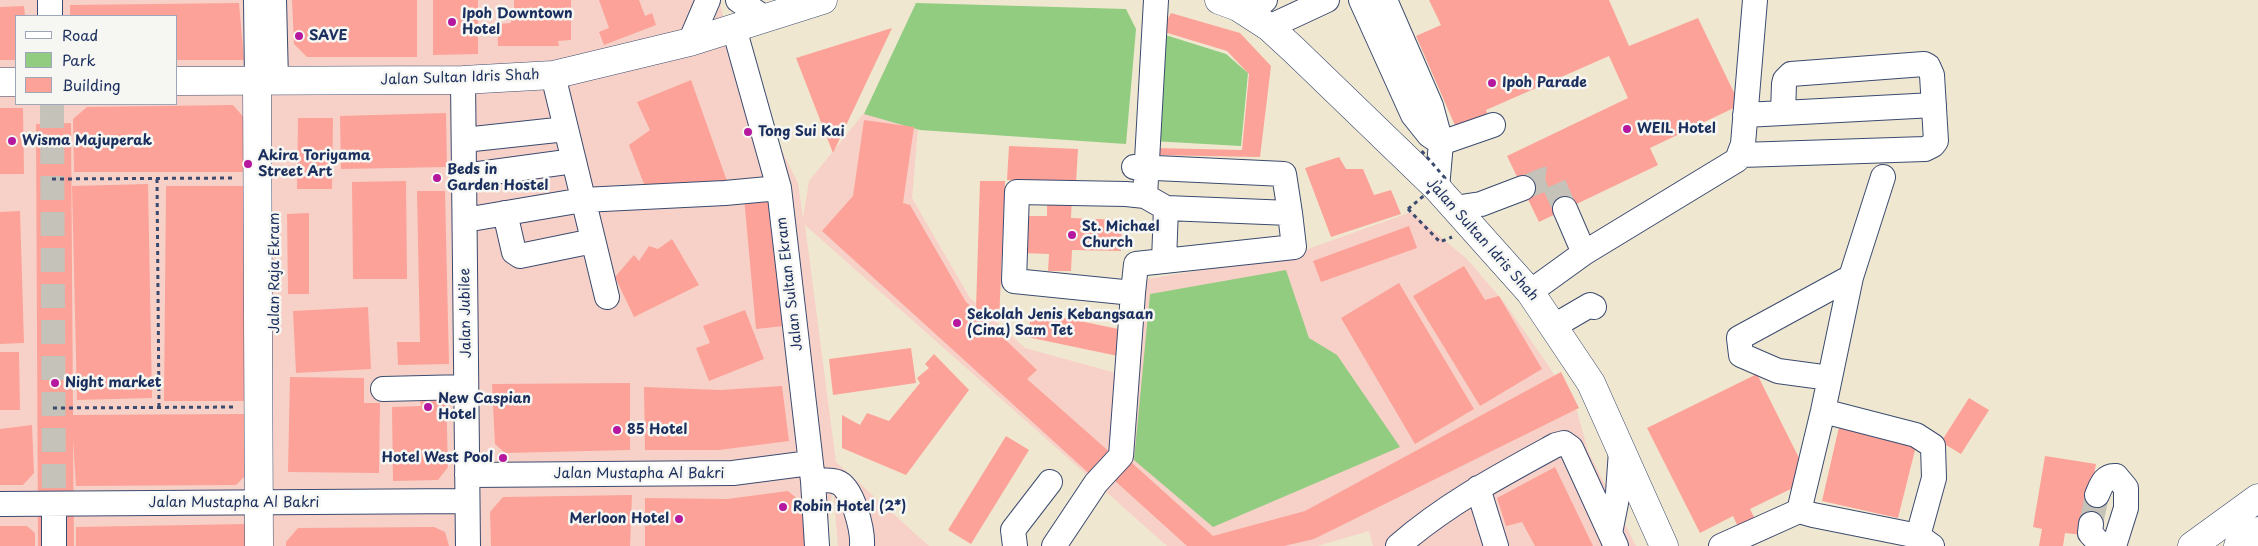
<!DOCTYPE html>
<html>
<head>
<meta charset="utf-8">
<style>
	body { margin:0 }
	#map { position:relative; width:2258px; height:546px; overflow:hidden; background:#f0e7d0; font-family:"Playpen Sans",sans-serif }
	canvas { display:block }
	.legend { position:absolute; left:15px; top:15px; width:162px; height:90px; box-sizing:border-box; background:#f6f6f2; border:1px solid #9ea6b7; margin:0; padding:6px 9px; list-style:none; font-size:15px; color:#1b2f5e }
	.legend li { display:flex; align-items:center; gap:10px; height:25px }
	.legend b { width:25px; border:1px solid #9ea6b7 }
</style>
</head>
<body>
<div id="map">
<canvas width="2258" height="546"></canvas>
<ul class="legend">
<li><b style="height:6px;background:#fff"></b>Road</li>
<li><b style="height:14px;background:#91cc81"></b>Park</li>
<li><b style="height:14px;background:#fca299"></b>Building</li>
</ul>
</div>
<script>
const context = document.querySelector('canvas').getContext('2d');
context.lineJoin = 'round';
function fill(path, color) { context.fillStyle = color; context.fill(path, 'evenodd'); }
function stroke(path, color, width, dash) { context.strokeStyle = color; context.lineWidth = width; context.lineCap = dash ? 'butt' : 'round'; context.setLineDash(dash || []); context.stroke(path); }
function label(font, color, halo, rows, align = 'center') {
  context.font = font + ' "Playpen Sans",sans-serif'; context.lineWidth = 5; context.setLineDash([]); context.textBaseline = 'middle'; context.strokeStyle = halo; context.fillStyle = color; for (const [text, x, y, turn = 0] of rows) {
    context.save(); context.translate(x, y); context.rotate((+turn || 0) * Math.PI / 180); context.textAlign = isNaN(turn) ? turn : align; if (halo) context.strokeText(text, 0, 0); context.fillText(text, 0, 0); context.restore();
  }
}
const built = new Path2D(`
	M0,0h719l15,57 64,126 5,35 6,-37 55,-68 54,16 -6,69 58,100 55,50 109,30 8,-98 152,-26 117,-42 56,47 37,43 46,66 27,43 11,40 48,95h-263l-4,-15 -52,15h-150l-362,-321 31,237 93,84h-91l-5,-59 -6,43 1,16h-828zM16,16h160v88h-160z`);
const green = new Path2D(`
	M916,3l210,6 10,20 -10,115 -206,-14 -56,-16z
	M1159,33l67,21 22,19 -7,73 -89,-5z
	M1286,270l23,68 28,17 63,92 -187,80 -79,-67 16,-166z`);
const building = new Path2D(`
	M292,0h125v57h-110l-13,-13z
	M433,0h45v54l-45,1z
	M514,0h57v40l-13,1 1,5h-61l-1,-22 14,-1v-15h3z
	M599,0h40l6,16 7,-3 4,12 -52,20 -5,-13 10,-4z
	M1429,0h180l20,46 69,-28 42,87 -90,43 8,17 -119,57 -32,-66 121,-58 -19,-42 -123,54 2,6 -31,14 -41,-94 25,-11z
	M239,3l5,57h-68v-44h-106v-11z
	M24,6l1,10h-9v44h-16v-53z
	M1171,13l69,20 31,33 -11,91 -106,-2v-7l88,2 7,-76 -22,-23 -66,-20z
	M892,28l-59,125 -37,-95z
	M691,80l37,104h-84l-15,-39 21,-15 -13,-28z
	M233,105l13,15v52h-172l-1,-53 14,-12z
	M0,108h23l1,66h-24z
	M446,113l1,54 -106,2 -1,-53z
	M298,118h35l-1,71h-35z
	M864,120l50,7 -11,76 7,2 56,97 71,68 -10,9 86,76 -20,22 -271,-246 31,-35z
	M71,123l2,292 172,-1 5,57 -14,14 -160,1 -3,-47 1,107h-36l-2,-422z
	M1009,146l69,3 -2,34 -69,-3z
	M1339,157l7,12h17l11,26 17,-5 10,24 -70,23 -26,-69z
	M406,181l1,98h-54l-1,-97z
	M980,181h25l-6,141 -23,-13z
	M148,184l4,214 -75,2 -5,-214z
	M166,186h83l-2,215h-83z
	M417,191h28l4,173 -51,1 -1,-23h23z
	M772,194l12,132 -28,3 -12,-132z
	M1047,196l25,1 -1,21 51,2 -1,31 -49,-1 -1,21h-23l1,-17 -27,-1 1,-37h24z
	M20,211l4,132 -24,1v-132z
	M309,213v81h-21l-1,-80z
	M1409,226l8,22 -96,34 -8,-21z
	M672,239l27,46 -65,32 -19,-40 19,-22 5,6 10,-15 9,3z
	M1464,266l21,34 14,-4 43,73 -62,37 -67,-110z
	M1399,283l75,126 -59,35 -74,-126z
	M368,307l3,62 -75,4 -3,-62z
	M745,310l19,49 -55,22 -13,-33 14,-5 -7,-17z
	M1032,311l91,19 -5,26 -91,-19z
	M911,348l5,35 -83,12 -4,-36z
	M0,352h19l1,58h-20z
	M934,354l35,36 -63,85 -64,-27v-33l18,10 7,-12 22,8 31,-38 -3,-5 12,-10 -4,-4z
	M1561,372l18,36 -265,131 -30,7h-97l-73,-66 17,-18 82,74 92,-25z
	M1757,374l46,92 -7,4 7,13 -53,26 7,14 -17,8 -7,-15 -33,17 -53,-105z
	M290,377l74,1v25h16l-1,70 -91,-1z
	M630,383v67l-125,3 -10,-9 -3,-60z
	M782,386l7,55 -70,9h-74l-1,-63 76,3z
	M419,395h27l2,72 -10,13 -45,1 -1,-74 29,-1z
	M1969,398l20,12 -28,44 -20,-12z
	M32,425l2,48 -11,12h-23v-56z
	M1839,427l77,19 -18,72 -76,-17z
	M1006,436l23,14 -58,94 -23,-14z
	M2045,456l51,8 -6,32 11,2 -4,26 -15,11 -17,-2 -2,13h-24l3,-17 -9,-2z
	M1555,467l38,79h-58l-13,-24 -16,4 -9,-28z
	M788,491l12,10 6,45h-161v-48l82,1z
	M632,495l-2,51h-139l-1,-34 13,-15z
	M246,524l1,22h-171v-19z
	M0,526h27l8,7v13h-35z
	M434,527l11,5 4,14h-163v-4l12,-14z`);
const minorTunnel = new Path2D(`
	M52,104l2,400
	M1523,188l22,-9 7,1 13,29
	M2091,524l6,-29`);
const path = new Path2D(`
	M52,179l184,-1
	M157,179l2,228
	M1408,209l32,33 12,-5
	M53,408l184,-1`);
const minor = new Path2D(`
	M50,0v16
	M256,0l1,80
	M274,0l2,80
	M738,0l27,18
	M1361,0l52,115 16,20 12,8
	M1385,0l46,106 10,37 -4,45
	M1249,14l16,-14
	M1269,27l58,-27
	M734,28l45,160 34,293 4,65
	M690,42l18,-42
	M553,75l54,222
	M463,80l5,466
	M1745,115l189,-10
	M464,140l102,-11
	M1441,143l52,-18
	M1741,155l184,-6 8,-4 3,-4 -4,-66 -4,-9 -4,-2 -133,10 -6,6 -1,4 -1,29
	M1134,167l150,7 6,39
	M464,176l110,-15
	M1883,177l-32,100 -28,134 -24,100 14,4 105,21 14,10
	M1017,192l109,2 19,2 21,12 124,5 4,34 -158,17 -3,29 -119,-12z
	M1145,196l11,-196
	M1454,208l27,-4 42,-16
	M1565,209l19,44
	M505,213l9,39 6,4 73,-15
	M465,220l118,-20 142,-7 54,-5
	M1164,261l2,-53
	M1530,292l54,-39 153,-93 6,-16 12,-144
	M1554,326l36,-21 4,2
	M1830,378l-52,-7 -37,-16 -2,-17 112,-61
	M383,389l83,-2
	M1823,411l93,24 17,11 1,32 -16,58
	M467,475l266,-2 77,-10
	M813,481c6,0 18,-2 24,1 16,5 26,49 25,64
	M1478,488l18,58
	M2097,495c4,-9 7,-20 19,-19l10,12v20l-12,38
	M0,504l467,-3
	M54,504v42
	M2091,524l-1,9 12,13
	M1610,533l8,-40 3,-42
	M1015,546l-2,-16 37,-48
	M1054,546l42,-63 25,-27 12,-163
	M1398,546c48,-42 103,-71 158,-101l8,-2 7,5 45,98
	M1721,546l78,-35`);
const major = new Path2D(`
	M257,80l2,466
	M2192,546l66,-48
	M2238,546l20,-15`);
const highway = new Path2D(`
	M1219,0l19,7 31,20 25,23 143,138 93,104 61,91 73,163
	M176,81l287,-1 90,-5 137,-33 133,-42
	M0,82h16`);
const pathBridge = new Path2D(`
	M1408,209l37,-31 -25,-29`);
const markers = [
	[452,22,5,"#b5179e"],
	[299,36,5,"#b5179e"],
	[1492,83,5,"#b5179e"],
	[1627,129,5,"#b5179e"],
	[748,132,5,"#b5179e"],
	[12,141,5,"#b5179e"],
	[248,164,5,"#b5179e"],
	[437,178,5,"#b5179e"],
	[1072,235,5,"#b5179e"],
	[957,323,5,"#b5179e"],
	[55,383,5,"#b5179e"],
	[428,407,5,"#b5179e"],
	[617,430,5,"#b5179e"],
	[503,458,5,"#b5179e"],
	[783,507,5,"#b5179e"],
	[679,519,5,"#b5179e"]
];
const poiNames = [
	["Ipoh Downtown",462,14],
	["Hotel",462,30],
	["SAVE",309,36],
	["Ipoh Parade",1502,83],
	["WEIL Hotel",1637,129],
	["Tong Sui Kai",758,132],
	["Wisma Majuperak",22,141],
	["Akira Toriyama",258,156],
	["Street Art",258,172],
	["Beds in",447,170],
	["Garden Hostel",447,186],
	["St. Michael",1082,227],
	["Church",1082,243],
	["Sekolah Jenis Kebangsaan",967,315],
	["(Cina) Sam Tet",967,331],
	["Night market",65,383],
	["New Caspian",438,399],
	["Hotel",438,415],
	["85 Hotel",627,430],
	["Hotel West Pool",493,458,"right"],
	["Robin Hotel (2*)",793,507],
	["Merloon Hotel",669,519,"right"]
];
const streetNames = [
	["Jalan Sultan Idris Shah",460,78,-2],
	["Jalan Sultan Idris Shah",1482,240,48],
	["Jalan Raja Ekram",275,273,-90],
	["Jalan Sultan Ekram",790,284,-97],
	["Jalan Jubilee",466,313,-91],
	["Jalan Mustapha Al Bakri",639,474],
	["Jalan Mustapha Al Bakri",234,503]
];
fill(built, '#f7d1c7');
fill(green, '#91cc81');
fill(building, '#fca299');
stroke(minorTunnel, '#c5c2b9', 24, [24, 12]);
stroke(minor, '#3b4b6f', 26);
stroke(major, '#3b4b6f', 29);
stroke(highway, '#3b4b6f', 29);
stroke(path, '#3b4b6f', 3, [4, 4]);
stroke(minor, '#fff', 24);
stroke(major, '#fff', 28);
stroke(highway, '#fff', 28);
stroke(pathBridge, '#3b4b6f', 3, [4, 4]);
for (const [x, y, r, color] of markers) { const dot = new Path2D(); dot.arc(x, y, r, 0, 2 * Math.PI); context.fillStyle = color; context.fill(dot); stroke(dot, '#f6f6f2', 2); }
label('bold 14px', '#1b2f5e', '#f6f6f2', poiNames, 'left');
label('14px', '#1b2f5e', '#f6f6f2', streetNames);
</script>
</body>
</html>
